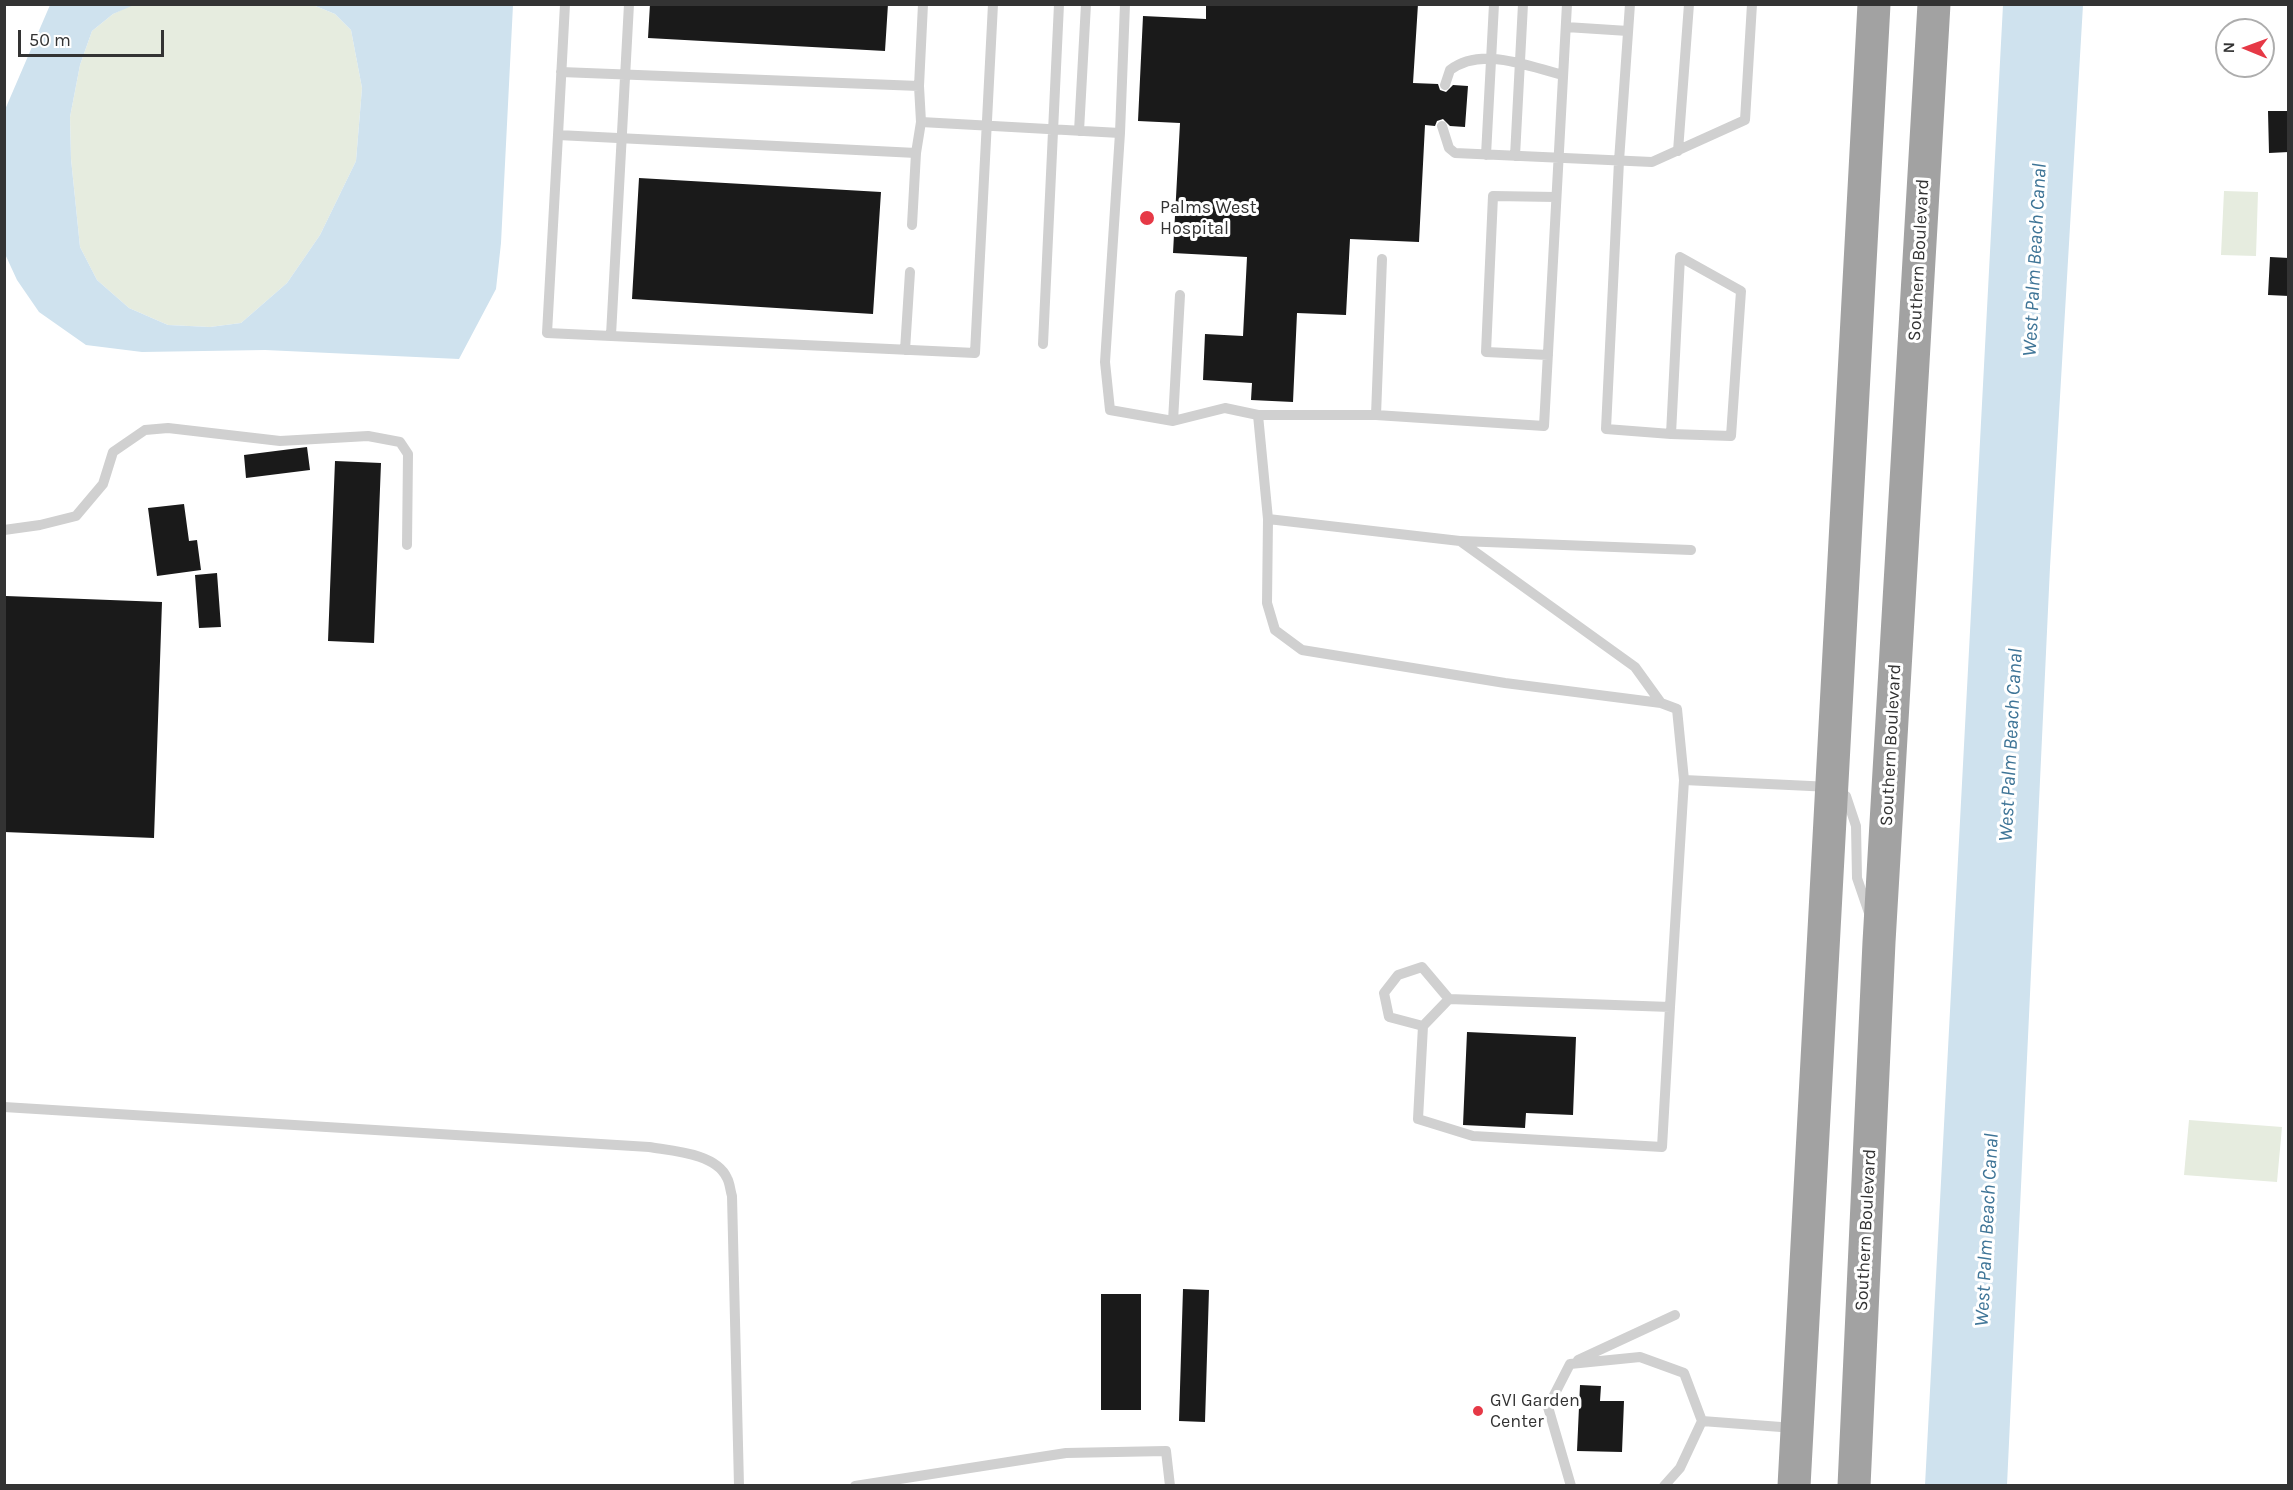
<!DOCTYPE html>
<html>
<head>
<meta charset="utf-8">
<style>
	body { margin:0 }
	#map { position:relative; width:2293px; height:1490px; overflow:hidden; background:#fff; font-family:Karla,sans-serif }
	canvas { display:block }
	.frame { position:absolute; inset:0; border:6px solid #333; pointer-events:none }
	.north { position:absolute; left:2215px; top:18px; width:60px; height:60px; box-sizing:border-box; background:#fff; border:2px solid #adadad; border-radius:50%; rotate:271deg; font-size:16px; font-weight:700; line-height:24px; text-align:center; color:#333 }
	.north::after { content:''; display:block; margin:auto; width:21px; height:27px; background:#e63946; clip-path:polygon(50% 0,100% 100%,50% 72%,0 100%) }
	.scale { position:absolute; left:18px; top:30px; width:146px; height:27px; box-sizing:border-box; border:3px solid #333; border-top:0; padding-left:8px; font-size:18px; line-height:21px; white-space:nowrap; color:#333; -webkit-text-stroke:4px #fff; paint-order:stroke }
</style>
</head>
<body>
<div id="map">
<canvas width="2293" height="1490"></canvas>
<div class="frame"></div>
<div class="north">N</div>
<div class="scale">50 m</div>
</div>
<script>
const context = document.querySelector('canvas').getContext('2d');
context.lineJoin = 'round';
function fill(path, color) { context.fillStyle = color; context.fill(path, 'evenodd'); }
function stroke(path, color, width, dash) { context.strokeStyle = color; context.lineWidth = width; context.lineCap = dash ? 'butt' : 'round'; context.setLineDash(dash || []); context.stroke(path); }
function label(font, color, halo, rows, align = 'center') {
  context.font = font + ' Karla,sans-serif'; context.lineWidth = 6; context.setLineDash([]); context.textBaseline = 'middle'; context.strokeStyle = halo; context.fillStyle = color; for (const [text, x, y, turn = 0] of rows) {
    context.save(); context.translate(x, y); context.rotate((+turn || 0) * Math.PI / 180); context.textAlign = isNaN(turn) ? turn : align; if (halo) context.strokeText(text, 0, 0); context.fillText(text, 0, 0); context.restore();
  }
}
const green = new Path2D(`
	M134,4l179,1 22,9 16,16 11,58 -6,73 -36,74 -33,48 -46,40 -31,4 -42,-2 -39,-17 -32,-28 -17,-33 -9,-88 -1,-42 10,-52 12,-34 21,-17z
	M2224,191l34,1 -2,64 -35,-1z
	M2189,1120l93,7 -5,55 -93,-7z`);
const water = new Path2D(`
	M50,5h84l-21,9 -21,17 -12,34 -10,52 1,42 9,88 17,33 32,28 39,17 42,2 31,-4 46,-40 33,-48 36,-74 6,-73 -11,-58 -16,-16 -22,-9h200l-12,238 -5,46 -37,70 -194,-9 -123,2 -56,-7 -47,-33 -22,-32 -12,-26 -1,-142z
	M2003,5h80l-33,562 -43,918h-82z`);
const building = new Path2D(`
	M650,4h238l-3,47 -237,-13z
	M1206,4h212l-5,79 25,1 2,6 6,2 7,-7 15,1 -3,41 -15,-1 -7,-7 -6,2 -2,5 -10,-1 -6,117 -69,-3 -4,76 -49,-2 -4,89 -42,-2 1,-17 -49,-3 2,-46 38,2 4,-79 -74,-4 7,-130 -42,-2 5,-105 63,3z
	M2268,111h21v41l-20,1z
	M639,178l242,14 -8,122 -241,-15z
	M2270,257l19,1v38l-21,-1z
	M307,447l3,23 -64,8 -2,-23z
	M335,461l46,2 -7,180 -46,-2z
	M184,504l5,37 8,-1 4,30 -44,6 -9,-68z
	M217,573l4,54 -22,1 -4,-53z
	M6,596l156,6 -8,236 -150,-6z
	M1467,1032l109,5 -3,78 -47,-2 -1,15 -62,-3z
	M1183,1289l26,1 -4,132 -26,-1z
	M1101,1294h40v116h-40z
	M1580,1385l21,1 -1,15h24l-2,51 -45,-1z`);
const service = new Path2D(`
	M1125,4l-5,129 -15,229 5,48 63,11 7,-126
	M1630,4l-11,157 -13,268 65,5 9,-177 61,34 -10,145 -60,-2
	M1566,27l62,4
	M561,72l358,14 2,36 -5,31 -358,-18 -11,198 428,20 18,-349
	M1445,85l5,-15c32,-24 77,-4 113,5
	M919,86l4,-82
	M921,122l199,11
	M1442,126l7,22 6,5 197,9 93,-42 7,-116
	M1079,131l7,-127
	M558,135l7,-131
	M1678,151l11,-147
	M1486,155l8,-151
	M1515,156l8,-152
	M912,225l4,-72
	M611,335l18,-331
	M1043,344l16,-340
	M905,350l5,-78
	M1548,355l-62,-3 7,-156 63,1
	M1258,415l10,104 -1,84 8,27 27,20 203,33 156,20 16,6 7,71
	M1376,415l168,11 23,-422
	M1173,421l52,-13 33,7h118l6,-156
	M1268,519l192,22 175,126 26,36
	M4,530l36,-5 36,-9 27,-32 10,-32 32,-22 23,-2 112,13 88,-5 32,6 8,12 -1,91
	M1461,541l230,9
	M1670,1007l-8,140 -189,-11 -55,-17 5,-93 26,-27 221,8 14,-227 147,7 15,9 10,30 1,52 12,35
	M1423,1026l-34,-9 -5,-24 14,-18 24,-8 27,32
	M4,1107l645,40c23,4 67,6 78,31 3,5 3,12 5,18l7,290
	M1578,1360l97,-45
	M1702,1421l92,7
	M855,1486l211,-33 100,-2 4,35
	M1571,1486l-23,-79 22,-43 70,-7 44,16 18,48 -22,47 -16,18`);
const trunk = new Path2D(`
	M1794,1486l80,-1482
	M1854,1486l25,-544 55,-938`);
const markers = [
	[1147,218,8,"#e63946"],
	[1478,1411,6,"#e63946"]
];
const poiNames = [
	["Palms West",1160,208],
	["Hospital",1160,229],
	["GVI Garden",1490,1401],
	["Center",1490,1422]
];
const streetNames = [
	["Southern Boulevard",1919,260,-87],
	["Southern Boulevard",1891,745,-87],
	["Southern Boulevard",1866,1230,-87]
];
const waterNames = [
	["West Palm Beach Canal",2035,260,-87],
	["West Palm Beach Canal",2011,745,-87],
	["West Palm Beach Canal",1987,1230,-87]
];
fill(green, '#e6ecdf');
fill(water, '#cfe2ee');
fill(building, '#1a1a1a');
stroke(service, '#d0d0d0', 10);
stroke(trunk, '#a2a2a2', 33);
for (const [x, y, r, color] of markers) { const dot = new Path2D(); dot.arc(x, y, r, 0, 2 * Math.PI); context.fillStyle = color; context.fill(dot); stroke(dot, '#fff', 2); }
label('18px', '#333', '#fff', poiNames, 'left');
label('18px', '#333', '#fff', streetNames);
label('italic 20px', '#3f7597', '#fff', waterNames);
</script>
</body>
</html>
